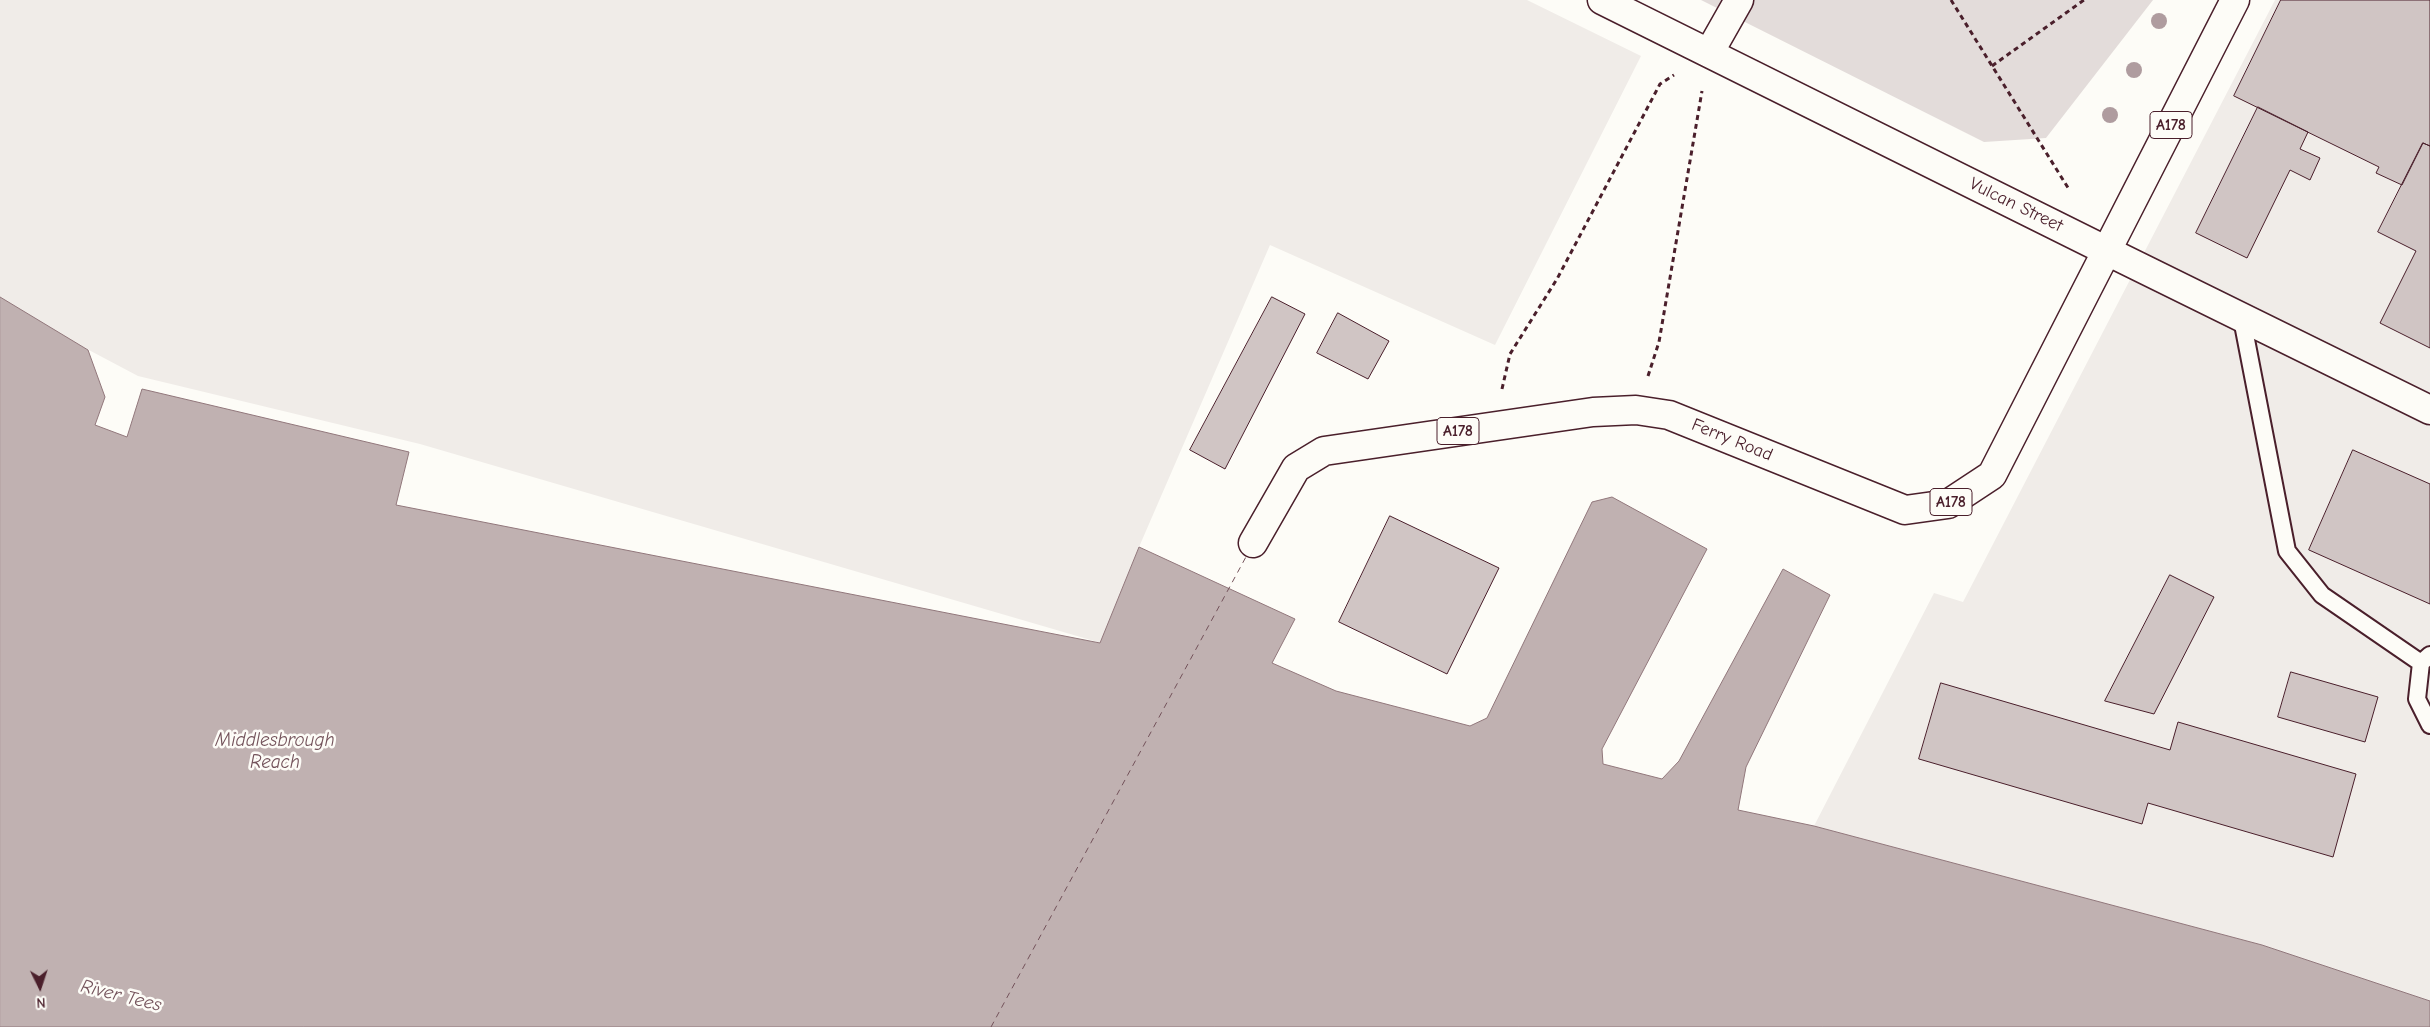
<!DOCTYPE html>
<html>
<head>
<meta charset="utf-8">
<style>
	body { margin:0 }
	#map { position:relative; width:2430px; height:1027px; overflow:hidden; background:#fdfcf7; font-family:"Comic Neue",sans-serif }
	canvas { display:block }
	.north { position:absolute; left:15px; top:962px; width:50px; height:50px; -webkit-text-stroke:4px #fdfcf7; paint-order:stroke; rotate:176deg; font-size:14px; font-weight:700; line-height:20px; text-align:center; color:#4a1f2b }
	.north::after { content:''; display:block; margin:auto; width:18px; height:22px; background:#4a1f2b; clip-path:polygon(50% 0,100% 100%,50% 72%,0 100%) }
</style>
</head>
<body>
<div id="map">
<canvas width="2430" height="1027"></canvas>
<div class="north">N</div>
</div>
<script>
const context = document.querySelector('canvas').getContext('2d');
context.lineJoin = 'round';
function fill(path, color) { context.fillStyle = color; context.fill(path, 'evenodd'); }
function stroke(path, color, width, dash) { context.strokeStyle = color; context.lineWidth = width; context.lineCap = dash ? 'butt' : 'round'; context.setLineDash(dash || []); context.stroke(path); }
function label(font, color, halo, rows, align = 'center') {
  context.font = font + ' "Comic Neue",sans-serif'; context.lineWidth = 5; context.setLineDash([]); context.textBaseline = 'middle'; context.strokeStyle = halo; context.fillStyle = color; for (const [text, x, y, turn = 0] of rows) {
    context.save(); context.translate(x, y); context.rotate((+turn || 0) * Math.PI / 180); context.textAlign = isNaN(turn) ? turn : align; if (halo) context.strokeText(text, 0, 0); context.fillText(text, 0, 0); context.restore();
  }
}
const built = new Path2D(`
	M0,0h1527l114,56 -146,289 -225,-100 -131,302 -38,96 -681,-199 -282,-68 -138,-73z
	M2275,0h155v1001l-168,-56 -448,-119 120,-233 29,9z`);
const green = new Path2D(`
	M1701,0h452l-107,138 -62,4z`);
const water = new Path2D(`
	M0,297l88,53 17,47 -10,28 32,12 15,-48 267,63 -13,53 704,138 39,-96 156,72 -23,44 64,28 134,35 17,-8 105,-216 20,-5 95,52 -105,200 1,15 59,15 17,-18 104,-192 47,26 -84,172 -8,43 76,16 448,119 168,56v26h-2430z`);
const ferry = new Path2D(`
	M991,1027l256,-472`);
const building = new Path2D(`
	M2281,0h149v146l-7,-3 -21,42 -26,-12 3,-6 -145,-71z
	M2258,107l50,25 -8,17 20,9 -10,22 -20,-10 -43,88 -51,-25z
	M2423,143l7,3v202l-50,-25 36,-72 -38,-19z
	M1272,297l33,17 -80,155 -35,-19z
	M1338,313l51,28 -21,38 -51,-26z
	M2353,450l77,34v120l-121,-54z
	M1390,516l109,52 -52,106 -108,-52z
	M2170,575l44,22 -60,117 -49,-13z
	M2291,672l87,25 -13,45 -87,-25z
	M1941,683l229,67 8,-28 178,52 -23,83 -185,-54 -6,21 -223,-65z`);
const path = new Path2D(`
	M1951,0l119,191
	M1992,66l92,-66
	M1648,376l11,-34 43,-251
	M1502,389l8,-35 47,-75 103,-195 14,-9`);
const lane = new Path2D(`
	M2242,319l45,232 35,44 99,68
	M2430,655l-9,8 -4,36 13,26`);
const street = new Path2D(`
	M1602,0l505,251
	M1709,53l30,-53`);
const secondary = new Path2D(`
	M2107,251l323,159`);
const primary = new Path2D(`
	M1253,543l43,-75 28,-17 269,-39 43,-2 33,5 236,95 43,-6 44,-29 243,-475`);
const trees = [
	[2159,21],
	[2134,70],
	[2110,115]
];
const shields = [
	[2171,125,42],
	[1458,431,42],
	[1951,502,42]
];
const shieldNames = [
	["A178",2171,125],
	["A178",1458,431],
	["A178",1951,502]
];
const streetNames = [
	["Vulcan Street",2016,205,26],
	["Ferry Road",1732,440,22]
];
const waterNames = [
	["Middlesbrough",275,741],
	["Reach",275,763],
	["River Tees",121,996,14]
];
fill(built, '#f0ece8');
fill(green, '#e3dcda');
fill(water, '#c0b1b1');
stroke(water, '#91777b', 1);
stroke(ferry, '#73525a', 1, [6, 5]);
fill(building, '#d0c5c4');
stroke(building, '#4a1f2b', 1);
stroke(lane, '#4a1f2b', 20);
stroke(street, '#4a1f2b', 31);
stroke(secondary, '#4a1f2b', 31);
stroke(primary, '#4a1f2b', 31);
stroke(path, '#4a1f2b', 3, [5, 4]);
stroke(lane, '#fdfcf7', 16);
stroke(street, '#fdfcf7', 28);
stroke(secondary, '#fdfcf7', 28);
stroke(primary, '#fdfcf7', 28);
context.fillStyle = '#af9c9f';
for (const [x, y] of trees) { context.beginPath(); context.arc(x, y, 8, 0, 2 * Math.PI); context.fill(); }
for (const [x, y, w] of shields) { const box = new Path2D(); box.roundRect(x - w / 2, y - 13.5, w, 27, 4); context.fillStyle = '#fdfcf7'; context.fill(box); stroke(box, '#4a1f2b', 1); }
label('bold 16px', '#4a1f2b', null, shieldNames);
label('18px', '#4a1f2b', '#fdfcf7', streetNames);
label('italic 19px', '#73525a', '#fdfcf7', waterNames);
</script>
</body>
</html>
